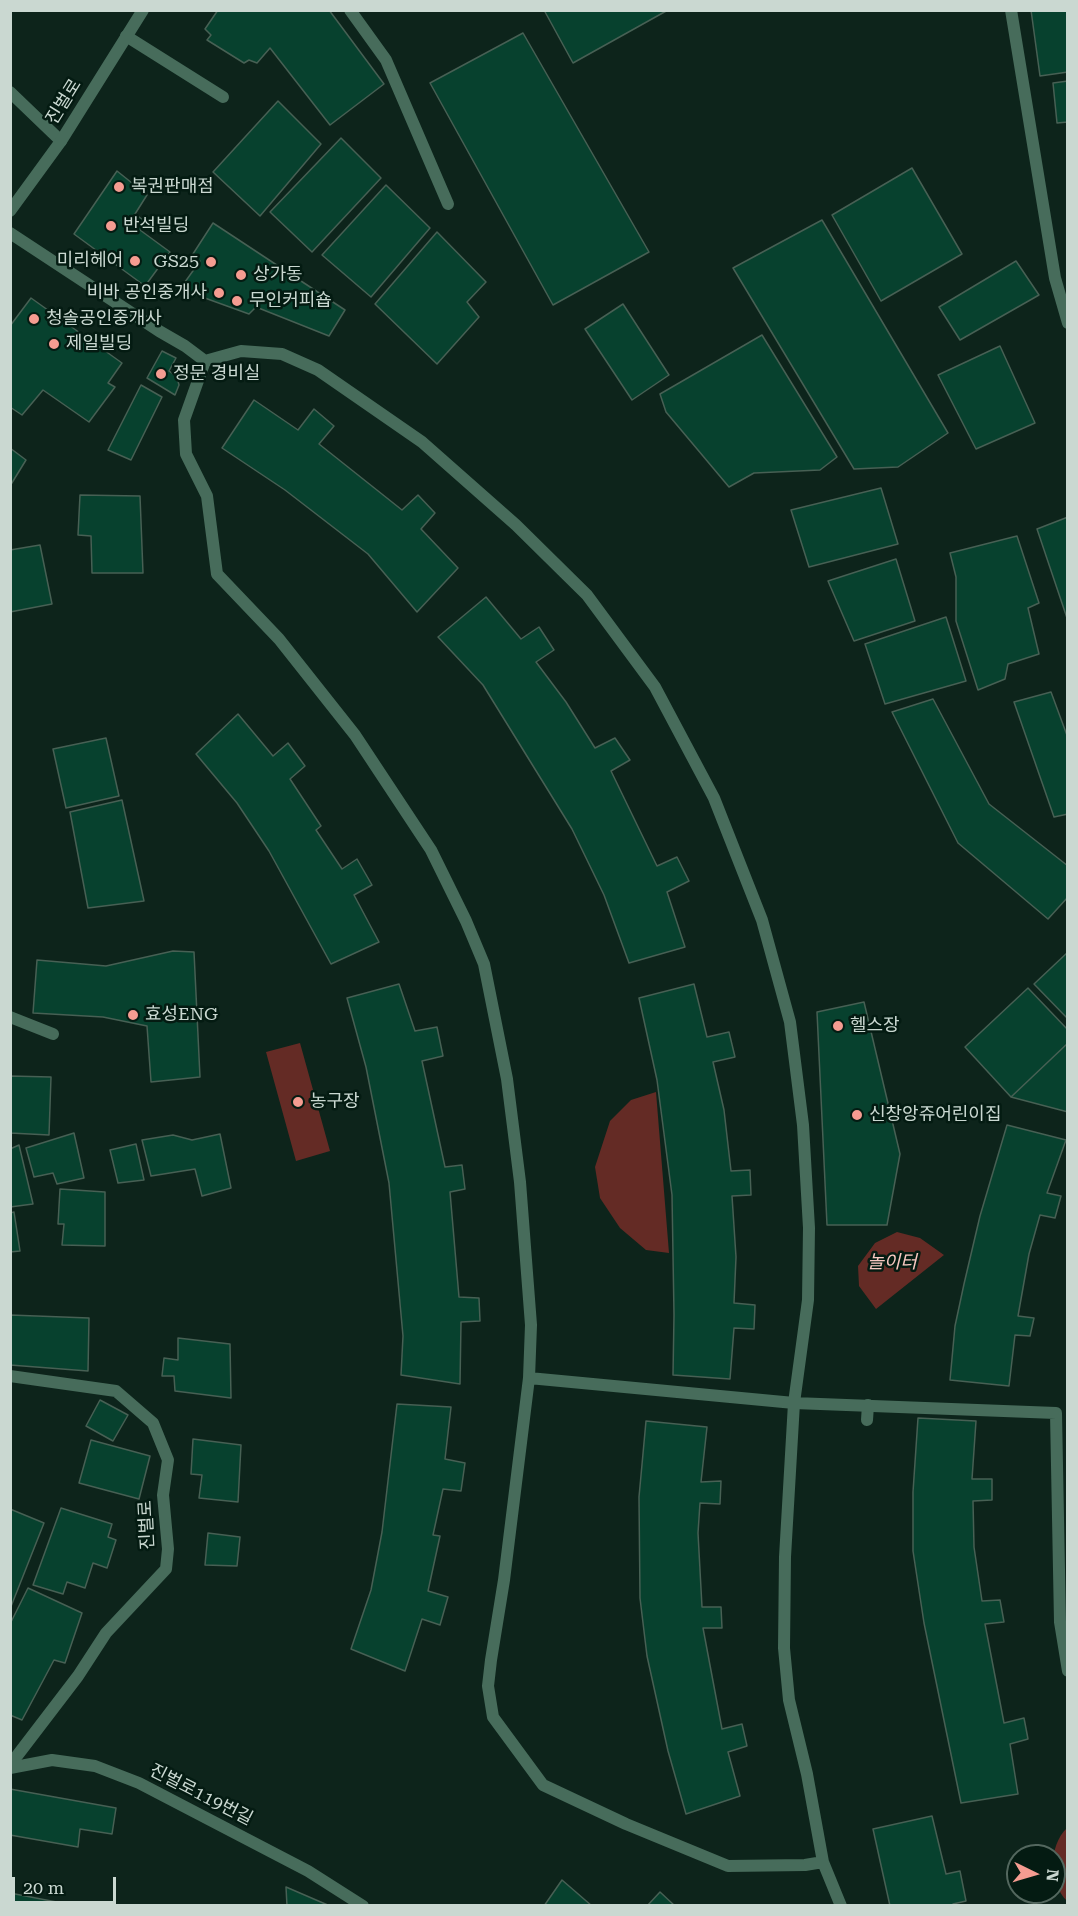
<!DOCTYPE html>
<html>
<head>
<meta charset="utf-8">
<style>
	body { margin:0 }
	#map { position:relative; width:1078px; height:1916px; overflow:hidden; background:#0d241b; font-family:"Roboto Serif",serif }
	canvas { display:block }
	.frame { position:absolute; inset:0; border:12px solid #cad8d1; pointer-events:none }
	.north { position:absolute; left:1006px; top:1844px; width:60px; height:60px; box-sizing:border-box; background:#041b12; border:2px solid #53675e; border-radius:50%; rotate:95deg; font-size:16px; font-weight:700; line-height:24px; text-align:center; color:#cad8d1 }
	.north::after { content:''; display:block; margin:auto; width:21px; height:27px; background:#f59c91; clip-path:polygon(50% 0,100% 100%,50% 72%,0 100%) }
	.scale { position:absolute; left:12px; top:1877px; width:104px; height:27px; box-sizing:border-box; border:3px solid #cad8d1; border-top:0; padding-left:8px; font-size:18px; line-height:21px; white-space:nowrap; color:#cad8d1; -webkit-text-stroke:4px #041b12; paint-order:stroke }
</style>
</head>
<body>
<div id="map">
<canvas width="1078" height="1916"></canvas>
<div class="frame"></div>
<div class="north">N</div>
<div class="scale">20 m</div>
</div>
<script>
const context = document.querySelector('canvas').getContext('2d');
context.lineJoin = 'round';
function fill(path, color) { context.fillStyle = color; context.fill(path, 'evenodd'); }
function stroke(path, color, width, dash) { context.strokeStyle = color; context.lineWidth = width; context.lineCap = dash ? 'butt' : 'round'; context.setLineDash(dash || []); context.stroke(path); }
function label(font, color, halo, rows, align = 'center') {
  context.font = font + ' "Roboto Serif","Noto Sans KR",serif'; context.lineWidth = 5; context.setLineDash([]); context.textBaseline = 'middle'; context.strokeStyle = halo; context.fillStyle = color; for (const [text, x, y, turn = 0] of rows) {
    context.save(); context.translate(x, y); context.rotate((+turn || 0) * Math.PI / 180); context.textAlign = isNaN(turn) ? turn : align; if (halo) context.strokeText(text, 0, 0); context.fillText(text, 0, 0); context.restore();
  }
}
const green = new Path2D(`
	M300,1043l30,108 -34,10 -30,-109z
	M656,1092l13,161 -23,-3 -26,-22 -20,-30 -5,-31 15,-46 21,-21z
	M897,1232l23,6 24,17 -68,54 -17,-23 -1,-20 17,-23z
	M1067,1828v73c-18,-18 -19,-55 0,-73z`);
const building = new Path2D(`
	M218,10h111l55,74 -54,41 -60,-77 -13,15 -8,-3 -5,3 -37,-23 4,-5 -6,-6z
	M544,10h124l-95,53z
	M1031,10h37v62l-28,4z
	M523,33l126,219 -96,53 -123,-222z
	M1068,81v41l-11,1 -4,-40z
	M278,101l43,43 -61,72 -47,-44z
	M341,138l40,40 -69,74 -42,-40z
	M912,168l50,86 -81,47 -49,-86z
	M117,171l30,24 -12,19 11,8 -6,8 30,22 -25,34 -71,-52z
	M386,185l44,43 -59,69 -49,-42z
	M822,220l126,213 -50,34 -44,2 -121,-201z
	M213,223l132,87 -16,26 -73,-29 -7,7 -69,-25 20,-28 -9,-4z
	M437,232l49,50 -19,20 12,15 -42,47 -62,-60z
	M1016,261l23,34 -79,45 -21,-33z
	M31,298l91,65 -14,20 7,4 -26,35 -46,-32 -21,25 -12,-8v-81z
	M623,304l46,71 -37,25 -47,-71z
	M762,335l75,122 -17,13 -66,3 -25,14 -63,-75 -6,-18z
	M1000,346l35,77 -59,26 -38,-74z
	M162,351l14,7 -7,13 8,6 2,8 -4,10 -28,-17z
	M141,385l21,12 -31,63 -23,-10z
	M254,400l44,30 16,-21 20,17 -15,18 83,66 16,-15 17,18 -14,16 37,39 -41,44 -49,-58 -83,-64 -63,-42z
	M10,448l16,12 -16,26z
	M881,488l17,56 -89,23 -18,-57z
	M80,495l60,1 3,77h-51l-1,-37 -13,-1z
	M1068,517v104l-31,-92z
	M1017,536l22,67 -11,5 11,46 -31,10 -3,15 -27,11 -22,-69v-44l-6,-24z
	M40,545l12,59 -42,8v-62z
	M896,559l19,62 -61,20 -26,-60z
	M486,597l35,42 18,-12 15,23 -18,12 30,40 29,46 20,-10 15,22 -19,11 46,95 20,-9 12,24 -22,11 18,55 -56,16 -25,-68 -32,-66 -89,-144 -45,-48z
	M946,617l20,64 -81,23 -20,-60z
	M1051,692l17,46v76l-14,3 -40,-115z
	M933,699l56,105 79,62v31l-20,22 -90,-76 -66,-131z
	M238,714l35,42 15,-13 17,23 -15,13 31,47 -5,4 26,39 15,-10 15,26 -18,10 25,47 -48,22 -62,-113 -32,-48 -41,-49z
	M106,738l13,58 -53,12 -13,-59z
	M122,800l22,101 -56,7 -18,-96z
	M173,951l21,1 6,125 -49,5 -4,-56 -44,-9 -70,-4 4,-53 69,6z
	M1068,952v67l-34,-35z
	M399,984l16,47 22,-4 6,29 -21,5 23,106 17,-2 3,24 -15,3 9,105 20,1 1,23 -19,1 -1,62 -59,-9 2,-39 -14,-153 -23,-116 -19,-69z
	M694,984l13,53 22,-5 6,25 -22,5 11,48 7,61 19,-1 1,25 -19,1 4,61 -2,46 21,2 -1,24 -20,-1 -4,51 -57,-4 1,-60 -2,-120 -15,-115 -18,-82z
	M1028,988l40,42v13l-57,54 -46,-50z
	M864,1002l36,152 -13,71h-60l-10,-213z
	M1068,1043v69l-57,-15z
	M10,1076l41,1 -2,58 -39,-2z
	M1007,1125l59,15 -19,53 14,3 -6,22 -15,-3 -11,39 -11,62 16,2 -4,18 -15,-1 -6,51 -59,-6 5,-54 9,-42 16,-68z
	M74,1133l10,45 -27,6 -4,-11 -19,4 -8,-29z
	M220,1134l11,54 -29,8 -7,-27 -44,7 -9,-36 31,-5 19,5z
	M136,1144l8,36 -26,3 -8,-33z
	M19,1145l14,59 -23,3v-58z
	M60,1189l45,3v54l-43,-1 2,-21h-6z
	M14,1212l6,39 -10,1v-39z
	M10,1315l79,3 -1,53 -78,-6z
	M178,1338l52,6 1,54 -56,-7 -1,-15h-12l2,-18 14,2z
	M100,1400l28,15 -15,26 -27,-15z
	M397,1404l54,3 -6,52 20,4 -4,28 -18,-2 -10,46 7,1 -12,55 20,6 -8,28 -18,-6 -17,52 -54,-22 20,-59 11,-58z
	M918,1418l58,3 -4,58h20v21l-19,1 1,46 8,54 18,-1 4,22 -19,2 19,99 20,-5 4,21 -18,5 8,50 -57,9 -37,-180 -11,-72v-59z
	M646,1421l61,6 -6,55 20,-1 -1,23 -20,-1 -2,30 4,74h19l1,21h-19l19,101 20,-5 5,22 -19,6 12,44 -54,18 -18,-63 -21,-95 -7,-58 -1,-101z
	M193,1439l48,6 -3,57 -39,-4 3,-23 -11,-1z
	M91,1440l59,16 -11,43 -60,-16z
	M61,1508l51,16 -4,13 8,3 -9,28 -14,-5 -8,25 -18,-6 -4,12 -30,-9z
	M10,1509l34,14 -34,86z
	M208,1533l32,4 -3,29 -32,-1z
	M28,1588l54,25 -17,50 -11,-3 -32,60 -12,-5v-91z
	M10,1789l106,19 -4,26 -32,-5 -2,18 -68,-12z
	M932,1816l14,58 14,-3 6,30 -13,3v2h-63l-17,-77z
	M562,1880l30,26h-48z
	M286,1887l44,19h-43z
	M660,1892l15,14h-28z
	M10,1893l67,13h-67z`);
const service = new Path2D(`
	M350,10l36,50 62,144
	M126,36l97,61
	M10,92l51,49
	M10,1017l43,17
	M10,1376l106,15 37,32 15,37 -5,35 5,54 -2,20 -60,64 -28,43 -68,89
	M867,1420l1,-15`);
const minor = new Path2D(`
	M1011,10l44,268 13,45
	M10,233l149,98 26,15 20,15
	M205,361l36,-10 41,3 36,16 104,72 94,83 71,70 68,92 59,111 48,122 28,102 13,103 6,103 -1,72 -14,103 -9,154 -1,91 5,52 18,74 16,88 18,44
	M205,361l-21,59 2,34 21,42 10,78 62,65 76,96 76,115 35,71 18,43 23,115 13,103 11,143 -2,53 -25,202 -13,80 -3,26 5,31 50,68 83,39 102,42 77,-1 18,-3
	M529,1378l265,25 262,10 4,209 8,49
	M10,1768l42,-8 43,6 44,17 169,88 55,35`);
const tertiary = new Path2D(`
	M10,211l51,-70 82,-131`);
const markers = [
	[119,187,6,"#f59c91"],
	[111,226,6,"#f59c91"],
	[135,261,6,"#f59c91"],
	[211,262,6,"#f59c91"],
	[241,275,6,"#f59c91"],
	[219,293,6,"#f59c91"],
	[237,301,6,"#f59c91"],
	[34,319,6,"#f59c91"],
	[54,344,6,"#f59c91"],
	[161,374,6,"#f59c91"],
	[133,1015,6,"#f59c91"],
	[838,1026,6,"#f59c91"],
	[298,1102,6,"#f59c91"],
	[857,1115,6,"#f59c91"]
];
const streetNames = [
	["진벌로",64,102,-58],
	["진벌로",147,1525,-93],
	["진벌로119번길",201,1795,27]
];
const poiNames = [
	["복권판매점",131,187],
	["반석빌딩",123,226],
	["미리헤어",123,261,"right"],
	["GS25",199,262,"right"],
	["상가동",253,275],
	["비바 공인중개사",207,293,"right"],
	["무인커피숍",249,301],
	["청솔공인중개사",46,319],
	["제일빌딩",66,344],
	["정문 경비실",173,374],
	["효성ENG",145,1015],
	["헬스장",850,1026],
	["농구장",310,1102],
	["신창앙쥬어린이집",869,1115]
];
const parkNames = [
	["놀이터",892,1263]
];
fill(green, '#642b25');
fill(building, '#07412e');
stroke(building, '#476054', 1.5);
stroke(service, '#476c5b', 12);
stroke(minor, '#476c5b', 12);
stroke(tertiary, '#476c5b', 12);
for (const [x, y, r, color] of markers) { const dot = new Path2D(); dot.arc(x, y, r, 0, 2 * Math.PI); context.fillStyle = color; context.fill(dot); stroke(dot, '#041b12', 2); }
label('18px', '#cad8d1', '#041b12', streetNames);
label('18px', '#cad8d1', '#041b12', poiNames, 'left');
label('italic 18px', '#f9c9c2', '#041b12', parkNames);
</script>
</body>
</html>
